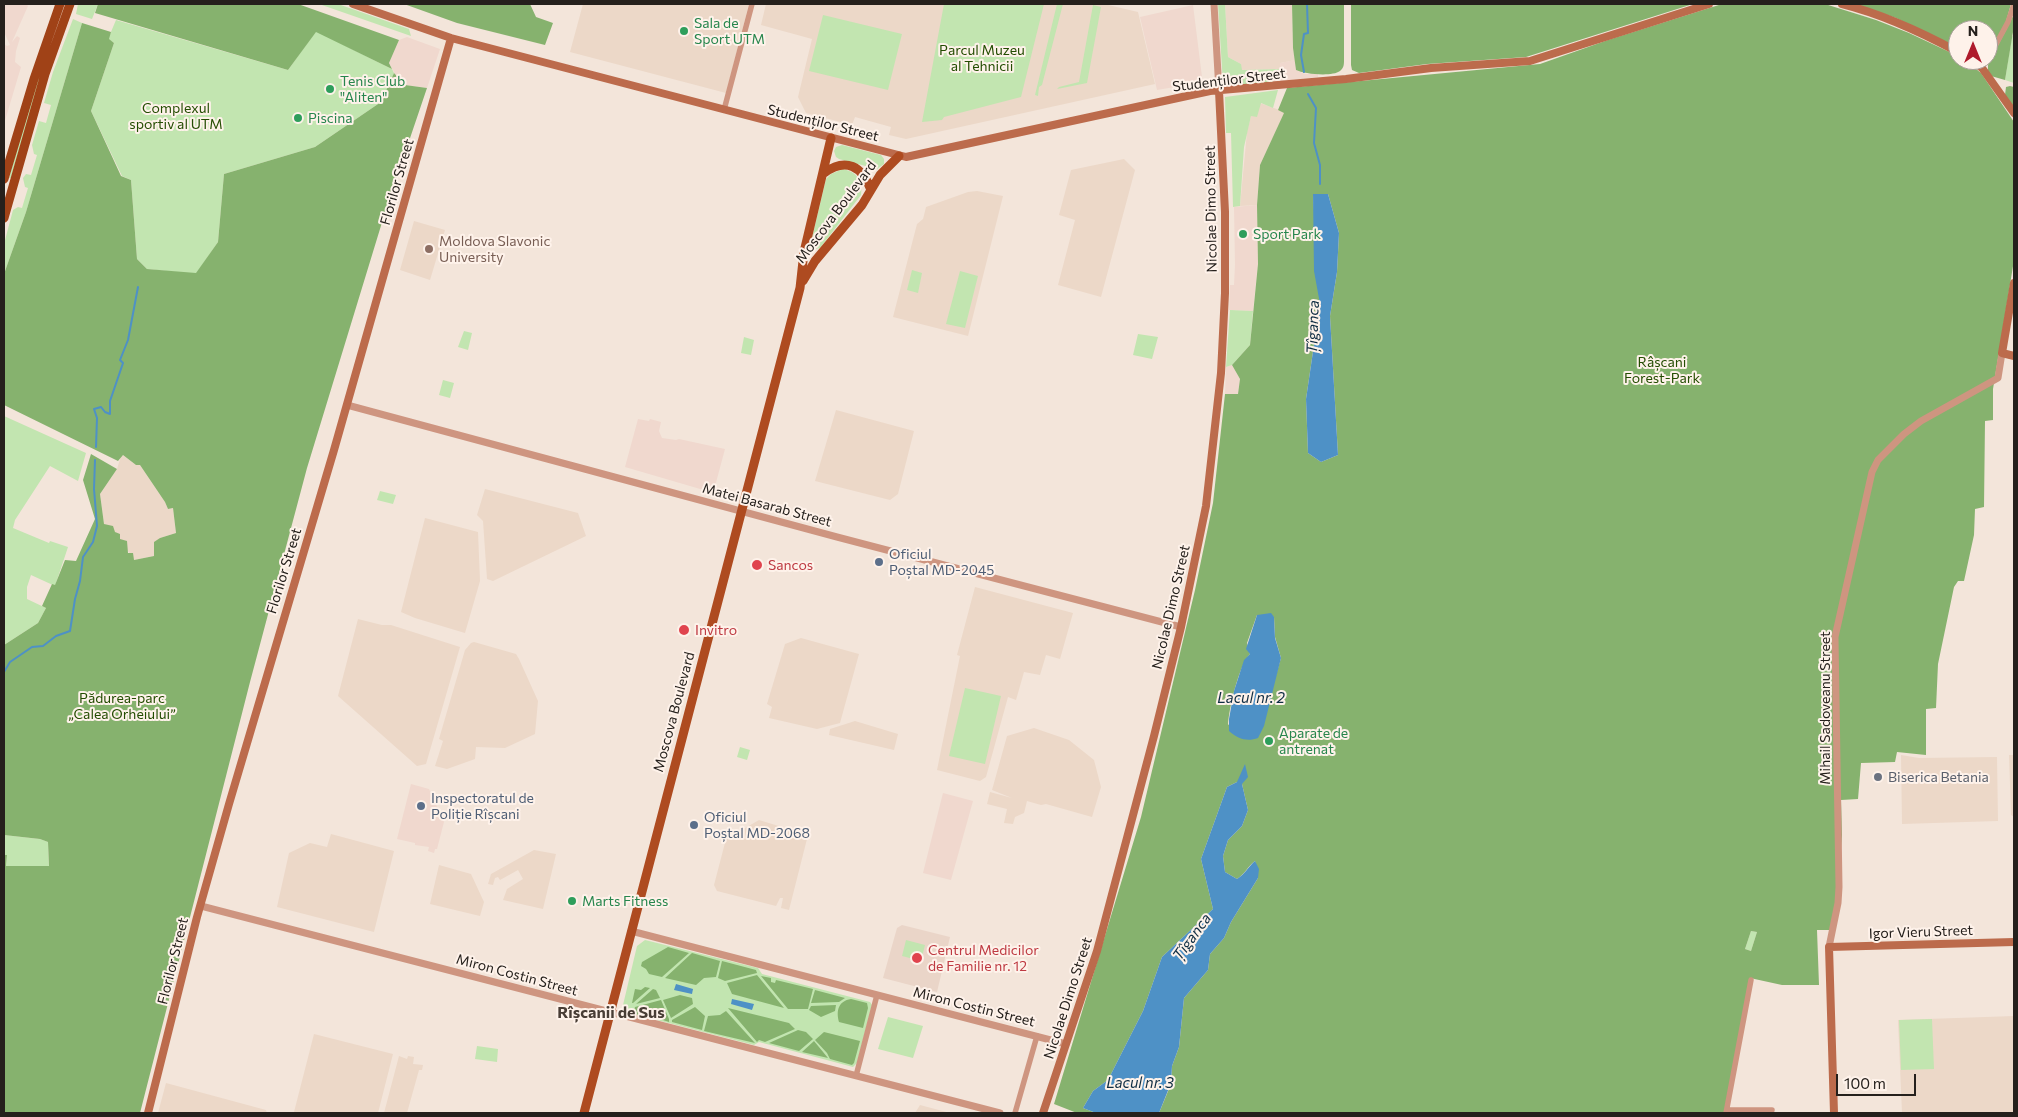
<!DOCTYPE html>
<html>
<head>
<meta charset="utf-8">
<style>
	body { margin:0 }
	#map { position:relative; width:2018px; height:1117px; overflow:hidden; background:#f3e5da; font-family:Commissioner,sans-serif }
	canvas { display:block }
	.frame { position:absolute; inset:0; border:5px solid #25201c; pointer-events:none }
	.north { position:absolute; left:1948px; top:20px; width:50px; height:50px; box-sizing:border-box; background:#fef2ea; border:1px solid #a79e98; border-radius:50%; rotate:0deg; font-size:14px; font-weight:700; line-height:20px; text-align:center; color:#25201c }
	.north::after { content:''; display:block; margin:auto; width:18px; height:22px; background:#af1b2c; clip-path:polygon(50% 0,100% 100%,50% 72%,0 100%) }
	.scale { position:absolute; left:1836px; top:1074px; width:80px; height:22px; box-sizing:border-box; border:2px solid #25201c; border-top:0; padding-left:6px; font-size:15px; line-height:18px; white-space:nowrap; color:#25201c; -webkit-text-stroke:4px #fef2ea; paint-order:stroke }
</style>
</head>
<body>
<div id="map">
<canvas width="2018" height="1117"></canvas>
<div class="frame"></div>
<div class="north">N</div>
<div class="scale">100 m</div>
</div>
<script>
const context = document.querySelector('canvas').getContext('2d');
context.lineJoin = 'round';
function fill(path, color) { context.fillStyle = color; context.fill(path, 'evenodd'); }
function stroke(path, color, width, dash) { context.strokeStyle = color; context.lineWidth = width; context.lineCap = dash ? 'butt' : 'round'; context.setLineDash(dash || []); context.stroke(path); }
function label(font, color, halo, rows, align = 'center') {
  context.font = font + ' Commissioner,sans-serif'; context.lineWidth = 4; context.setLineDash([]); context.textBaseline = 'middle'; context.strokeStyle = halo; context.fillStyle = color; for (const [text, x, y, turn = 0] of rows) {
    context.save(); context.translate(x, y); context.rotate((+turn || 0) * Math.PI / 180); context.textAlign = isNaN(turn) ? turn : align; if (halo) context.strokeText(text, 0, 0); context.fillText(text, 0, 0); context.restore();
  }
}
const commercial = new Path2D(`
	M4,4h22l2,2 -16,36 5,-6 3,2 -4,13 -1,11 6,5 -17,57v-80l3,2 3,-1 -6,-13z
	M1193,5l9,72 -4,6 -41,7 -17,-73z
	M407,37l33,12 -13,39 -22,-3 -10,-11 -6,-11 10,-23z
	M1295,60l1,10 9,4h13v3l-45,5v-7l7,-6v-6z
	M1257,205l1,59 -5,47 -24,-1 1,-25h4l1,-20 -1,-58z
	M1232,365l8,14 -2,15h-13l1,-27z
	M638,419l11,2 1,-2 11,3 -2,9 3,7 14,2 3,-1 46,10 -11,41 -7,1 -82,-24z
	M411,784l18,5 15,33 -7,27h-2l-1,4 -6,-2 1,-4 -14,-2v-2l-18,-4z
	M943,793l30,8 -22,79 -28,-7z`);
const built = new Path2D(`
	M583,4h166l-23,89 -156,-41z
	M766,4h338l34,8 17,72 -249,55 -17,-4 2,-8 -36,-10 -3,8 -46,-12 -8,-16 14,-58 -51,-14z
	M1225,4h67l1,44 2,12 -15,3v6l-39,1v-6l-13,-7z
	M1260,103l25,9 -25,53 -3,40 -17,1 7,-74 4,-16z
	M1124,159l11,11 -34,127 -43,-12 17,-65 -16,-5 12,-45z
	M977,191l26,5 -35,140 -75,-19 24,-93 6,-5 3,-12 42,-15z
	M414,221l31,9 -15,50 -30,-10z
	M836,410l78,21 -16,63 -8,6 -75,-19z
	M123,455l13,10h4l25,37 3,7 5,-1 3,25 -16,5 -6,18 -20,4 -19,-28 -11,-8 -4,-30 17,-25 4,-13z
	M485,489l93,24 8,23 -93,45 -6,-2 -4,-58 -6,-6z
	M425,518l53,14 2,49 -15,52 -50,-15 -14,-6z
	M975,587l98,26 -13,46 -14,-4 -6,20 -16,-3 -8,28 -8,-3 -22,80 -6,4 -43,-11 23,-114 -3,-1z
	M358,619l24,6h9l69,22 -34,117 -9,2 -79,-70z
	M801,638l58,16 -19,69 -23,6 -48,-11 3,-11 -5,-3 18,-60z
	M474,642l42,12 3,5 19,42 -3,33 -30,14 -29,-1 -1,12 -28,10 -12,-3 8,-25 -4,-2 26,-89 6,-7z
	M855,721l43,13 -4,16 -65,-15 1,-6z
	M1034,728l35,12 25,20 7,27 -9,30 -46,-13 -5,1 -14,-4 -3,12 -9,4 -2,7 -9,-1 3,-14 -20,-5 3,-12 22,6 -20,-8 15,-54z
	M1901,755l18,3 78,-1 1,64 -96,3z
	M2009,755h5v62l-3,-2z
	M759,820l49,15 -19,75 -8,-2 2,-10h-3l-4,8 -59,-15 -3,-6 12,-46z
	M331,834l63,17 -20,81 -97,-25 12,-54 21,-10 17,4z
	M534,850l22,4 -13,55 -40,-9 4,-11 16,-10 -5,-9 -18,10 -2,-3 -3,1 -2,7 -5,-1 3,-10z
	M439,865l32,9 13,28 -4,14 -50,-12z
	M2014,1016v97h-112l-4,-93z
	M314,1034l79,20 -15,59h-78l-6,-1z
	M399,1056l8,3 1,-3 6,1 -1,7 10,1 -1,5h-3l-12,43h-23z
	M166,1083l100,27 1,3h-109z
	M920,1105l30,8h-35z`);
const medical = new Path2D(`
	M902,925l48,12 -13,55 -54,-14 14,-50z`);
const green = new Path2D(`
	M78,4h20l-6,15 -16,-5z
	M319,4h19l71,25 2,7z
	M944,4h100l-23,93 -77,20 -2,3 -20,2z
	M1057,4h6l-21,81 -3,2 -1,9 -3,-1z
	M1218,4h7l3,53 13,7 1,6 38,-1 -7,6v7l-33,3 -17,-1z
	M1093,5l8,2 -14,76 -30,6 2,-2 20,-5z
	M823,15l79,19 -14,56 -79,-19z
	M73,19l9,4 -56,189 -22,62v-30l9,-34 5,-3 4,1 6,-20 -3,-1 -2,-9 3,-4 5,1 6,-20 -3,-1 -2,-9 7,-24 7,2 5,-18 -7,-2 9,-31z
	M116,20l172,50 28,-39 76,38 2,4 -13,29 -66,45 -91,27 -6,68 -22,32 -49,-5 -10,-10 -6,-79 -9,-4 -31,-65 23,-68 -6,-4z
	M2012,36l2,1v46l-9,-3z
	M47,53l-36,125h-2l22,-80z
	M1278,90l-5,18 -12,-5 -4,14 -6,-1 -7,31 -4,59 -7,1 -2,-74h-5l-1,-36z
	M842,145l39,10 3,4v5l-7,5 -38,-10 -3,-2 -2,-6 2,-4z
	M843,169c14,3 20,12 18,26l-41,53 -5,1 -3,-2 -1,-5 15,-63 5,-5z
	M912,270l10,3 -4,20 -11,-3z
	M960,271l18,5 -13,52 -19,-4z
	M1230,310l23,1 -3,34 -18,20 -6,2z
	M464,331l8,2 -4,17 -10,-3z
	M1138,334l20,3 -6,22 -19,-4z
	M744,337l10,3 -3,15 -10,-2z
	M443,380l11,3 -4,15 -11,-3z
	M4,416l82,37 -8,28 -28,-15 -35,54 -2,8 36,15 1,-2 18,6 -13,39 -24,-11 -4,12v12l19,9 -8,15 -34,22z
	M380,491l16,4 -3,9 -16,-4z
	M965,688l36,8 -16,68 -36,-8z
	M740,747l10,3 -3,10 -10,-3z
	M4,835l36,4 8,3 1,25 -43,-1 1,-11h-3z
	M1751,931l6,1 -6,19 -6,-2z
	M645,940l113,28 4,6 108,28 2,3 -15,58 -4,4 -94,-25 -5,3 -128,-33 -3,-7 14,-59z
	M906,940l19,5 -4,16 -19,-5z
	M888,1017l35,9 -10,32 -35,-9z
	M1932,1019l2,50 -33,1 -2,-50z
	M477,1046l21,3 -1,13 -22,-3z`);
const forest = new Path2D(`
	M98,4h200l101,36 -10,23 3,6 -76,-37 -28,38 -193,-57z
	M404,4h126l6,13 17,6 -8,22 -88,-22z
	M1292,4h52v56c0,4 0,8 -4,11 -8,6 -36,3 -44,-1l-3,-22z
	M1351,4h342l-167,53 -99,7 -68,9 -7,-3 -1,-5z
	M1722,4h103l51,16 33,13 49,23v4h7l16,13 33,49v138l-21,129v31l-8,1 -1,86 -9,2 -1,26 -10,46h-6l-4,6 -16,77 -2,44 -10,1v46l-29,-3 -2,10 -34,1 -3,36 -17,1 1,35 -7,95h-18l2,55h-37l-32,-7 -26,135h-565l12,-29 1,-18 7,-19 5,-49 24,-28 2,-16 14,-16 7,-16 27,-44 -3,-17c-7,5 -10,13 -18,18l-12,-7 -2,-16 5,-16 14,-14 6,-16 -6,-26 -5,-2 -10,5 -26,72 12,50 -51,48 -19,54 -35,69 -15,11 -10,17 13,5h-19l-23,-9 87,-287 54,-227 18,-87 12,-109h13l2,-15 -8,-14 18,-20 8,-81 -1,-59 3,-40 24,-52 -6,-3 9,-22 253,-24 68,-24zM1328,194l11,39 -2,39 -7,44 8,139 -17,7 -13,-9 -2,-54 14,-95 -7,-109zM1257,615l17,2 1,20 6,21 -10,34 -43,33c1,-17 11,-60 22,-71l-3,-11zM1751,931l6,1 -6,19 -6,-2z
	M1856,4h155l-6,21 -17,30v-25h-30v18l-62,-30z
	M2014,14v12l-9,54 -14,-4 -3,-5v-6z
	M82,23l29,9 -2,7 5,4 -23,68 30,65 10,4 6,79 10,10 49,4 22,-31 6,-68 91,-27 66,-45 13,-29 11,12 22,3 -40,118 -80,262 -57,214 -110,431h-136v-258h3l-1,11h43l-1,-24 -8,-3 -36,-4v-190l34,-22 8,-15 -4,-2 10,-22 3,1 10,-25 11,1 19,-42 -12,-39 8,-26 26,15 -17,25 4,30 9,2 2,6 5,2v5l7,2 1,12h5l1,7 20,-4v-14l6,-4 16,-5 -3,-25 -5,1 -3,-7 -25,-37h-4l-13,-10 -5,6 -114,-56v-131l22,-62z
	M2010,86l4,1v21l-9,-13 1,-8z
	M668,947l21,6 -27,24 -13,-3 -3,-5 -5,-3 1,-4z
	M692,953l28,8 -4,16 -12,1 -8,7 -31,-7z
	M722,961l34,9 1,3 -32,8 -7,-3z
	M757,975l27,33 -52,-14 -5,-11z
	M761,976l10,2v4l4,1 1,-3 37,9 -5,20h-20z
	M645,987l5,1 -17,15h-1l3,-14 6,1z
	M653,989l3,1 4,8 -24,6z
	M815,990l30,8 -6,4 -28,1z
	M680,995l12,3 1,6 -22,14 -8,-18z
	M851,999l16,4 1,5 -5,20 -24,-6c-3,-11 -1,-21 12,-23z
	M661,1000l8,19v3l-27,-9 -2,3 -7,-2 2,-7z
	M836,1005l-1,6 -14,6 -12,-7 2,-4z
	M695,1007l10,9 -3,14 -30,-8v-2z
	M728,1008l61,15 6,6 -30,13 -6,-2 -2,2z
	M726,1011l29,32 -51,-12 4,-15 12,-1z
	M798,1030l8,2 7,7 -14,12 -30,-8z
	M824,1032l36,9 -6,22 -2,2 -22,-6 -3,-6 -12,-13z
	M814,1041l14,17 -26,-6z`);
const water = new Path2D(`
	M1313,194h15l11,39 -2,39 -7,44 8,139 -17,7 -13,-9 -2,-54 14,-95 -6,-33z
	M1271,613l3,4 1,21 6,20 -17,68 -6,12c-11,4 -20,1 -29,-7v-12l5,-28 10,-31 6,-6 -4,-5 11,-34z
	M1245,764l3,13 -6,7 6,26 -6,16 -14,14 -5,16 2,16 12,7c8,-5 11,-12 18,-18l4,8 -1,9 -27,44 -7,16 -14,16 -2,16 -24,28 -5,49 -7,19 -1,17 -12,30h-63l-13,-5 10,-17 15,-11 35,-69 19,-54 51,-48 -12,-50 26,-72 10,-5z
	M676,984l17,5 -1,5 -18,-4z
	M732,999l22,5 -2,6 -21,-6z`);
const stream = new Path2D(`
	M1304,72l-3,-17 3,-21 4,-1 -1,-29
	M1308,94l8,14 -2,35 6,22v19
	M96,447l1,-29 -3,-9 7,-2 4,5 5,2v-13l12,-35 1,-3 -3,-3 8,-20 10,-53
	M4,672l6,-10 22,-15 11,-1 13,-10 14,-5 5,-32 5,-18 3,-24 10,-15 4,-16 -3,-37 1,-29`);
const minor = new Path2D(`
	M1988,59l20,-37 6,-18
	M724,110l28,-106
	M856,1076l21,-81
	M1727,1110h45
	M1015,1113l22,-77
	M1726,1113l25,-133`);
const tertiary = new Path2D(`
	M1214,4l5,87
	M347,405l490,132 344,90
	M201,906l799,207
	M631,931l435,113
	M1829,947l9,-44 1,-16 -4,-250 37,-165 6,-12 26,-26 17,-13 77,-43 4,-25`);
const secondary = new Path2D(`
	M353,4l98,34 455,119 304,-66 136,-12 85,-11 99,-7 179,-57
	M1842,4c40,10 79,28 116,48
	M1971,60l11,8 32,45
	M2014,283l-12,70 12,3
	M148,1113l49,-196 32,-113 105,-354 117,-412
	M1043,1113l54,-162 57,-215 27,-109 25,-121 15,-133 4,-80v-81l-6,-121
	M1834,1113l-5,-166 185,-5`);
const primary = new Path2D(`
	M824,173c22,-16 38,-7 47,17
	M803,281l12,-20 47,-56 18,-30 19,-19
	M584,1113l216,-825 4,-36 27,-114`);
const trunk = new Path2D(`
	M4,179l30,-100 26,-75
	M4,218l41,-144 25,-70`);
const markers = [
	[684,31,5,"#2e9e5b"],
	[330,89,5,"#2e9e5b"],
	[298,118,5,"#2e9e5b"],
	[1243,234,5,"#2e9e5b"],
	[429,249,5,"#8d6e63"],
	[879,562,5,"#5c6f8a"],
	[757,565,6,"#e0444e"],
	[684,630,6,"#e0444e"],
	[1269,741,5,"#2e9e5b"],
	[1878,777,5,"#6b7280"],
	[421,806,5,"#5c6f8a"],
	[694,825,5,"#5c6f8a"],
	[572,901,5,"#2e9e5b"],
	[917,958,6,"#e0444e"]
];
const leisureNames = [
	["Sala de",694,23],
	["Sport UTM",694,39],
	["Tenis Club",340,81],
	["\"Aliten\"",340,97],
	["Piscina",308,118],
	["Sport Park",1253,234],
	["Aparate de",1279,733],
	["antrenat",1279,749],
	["Marts Fitness",582,901]
];
const parkNames = [
	["Parcul Muzeu",982,50],
	["al Tehnicii",982,66],
	["Complexul",176,108],
	["sportiv al UTM",176,124],
	["Râșcani",1662,362],
	["Forest-Park",1662,378],
	["Pădurea-parc",122,698],
	["„Calea Orheiului”",122,714]
];
const streetNames = [
	["Studenților Street",1229,80,-7],
	["Studenților Street",823,123,14],
	["Florilor Street",397,182,-74],
	["Nicolae Dimo Street",1211,209,-91],
	["Moscova Boulevard",836,212,-53],
	["Matei Basarab Street",767,505,15],
	["Florilor Street",284,571,-73],
	["Nicolae Dimo Street",1171,607,-77],
	["Mihail Sadoveanu Street",1825,708,-90],
	["Moscova Boulevard",674,712,-75],
	["Igor Vieru Street",1921,932,-2],
	["Florilor Street",173,961,-76],
	["Miron Costin Street",517,975,15],
	["Nicolae Dimo Street",1068,998,-72],
	["Miron Costin Street",974,1007,14]
];
const educationNames = [
	["Moldova Slavonic",439,241],
	["University",439,257]
];
const serviceNames = [
	["Oficiul",889,554],
	["Poștal MD-2045",889,570],
	["Inspectoratul de",431,798],
	["Poliție Rîșcani",431,814],
	["Oficiul",704,817],
	["Poștal MD-2068",704,833]
];
const healthNames = [
	["Sancos",768,565],
	["Invitro",695,630],
	["Centrul Medicilor",928,950],
	["de Familie nr. 12",928,966]
];
const worshipNames = [
	["Biserica Betania",1888,777]
];
const waterNames = [
	["Țîganca",1313,327,-88],
	["Lacul nr. 2",1251,698],
	["Țîganca",1192,937,-54],
	["Lacul nr. 3",1140,1083]
];
const quarterNames = [
	["Rîșcanii de Sus",611,1013]
];
fill(commercial, '#f0d8ce');
fill(built, '#ecd8c8');
fill(medical, '#ead5c8');
fill(green, '#c2e5b0');
fill(forest, '#86b26e');
fill(water, '#4e91c6');
stroke(stream, '#4e91c6', 2);
stroke(minor, '#ce9580', 5.5);
stroke(tertiary, '#ce9580', 7);
stroke(secondary, '#bc6b4c', 8);
stroke(primary, '#ae4b20', 9);
stroke(trunk, '#a04217', 9);
for (const [x, y, r, color] of markers) { const dot = new Path2D(); dot.arc(x, y, r, 0, 2 * Math.PI); context.fillStyle = color; context.fill(dot); stroke(dot, '#fef2ea', 2); }
label('14px', '#27864d', '#fef2ea', leisureNames, 'left');
label('14px', '#244d02', '#fef2ea', parkNames);
label('14px', '#25201c', '#fef2ea', streetNames);
label('14px', '#785e54', '#fef2ea', educationNames, 'left');
label('14px', '#4e5e75', '#fef2ea', serviceNames, 'left');
label('14px', '#be3a42', '#fef2ea', healthNames, 'left');
label('14px', '#5b616d', '#fef2ea', worshipNames, 'left');
label('italic 15px', '#0f2d43', '#fef2ea', waterNames);
label('bold 16px', '#483d35', '#fef2ea', quarterNames);
</script>
</body>
</html>
